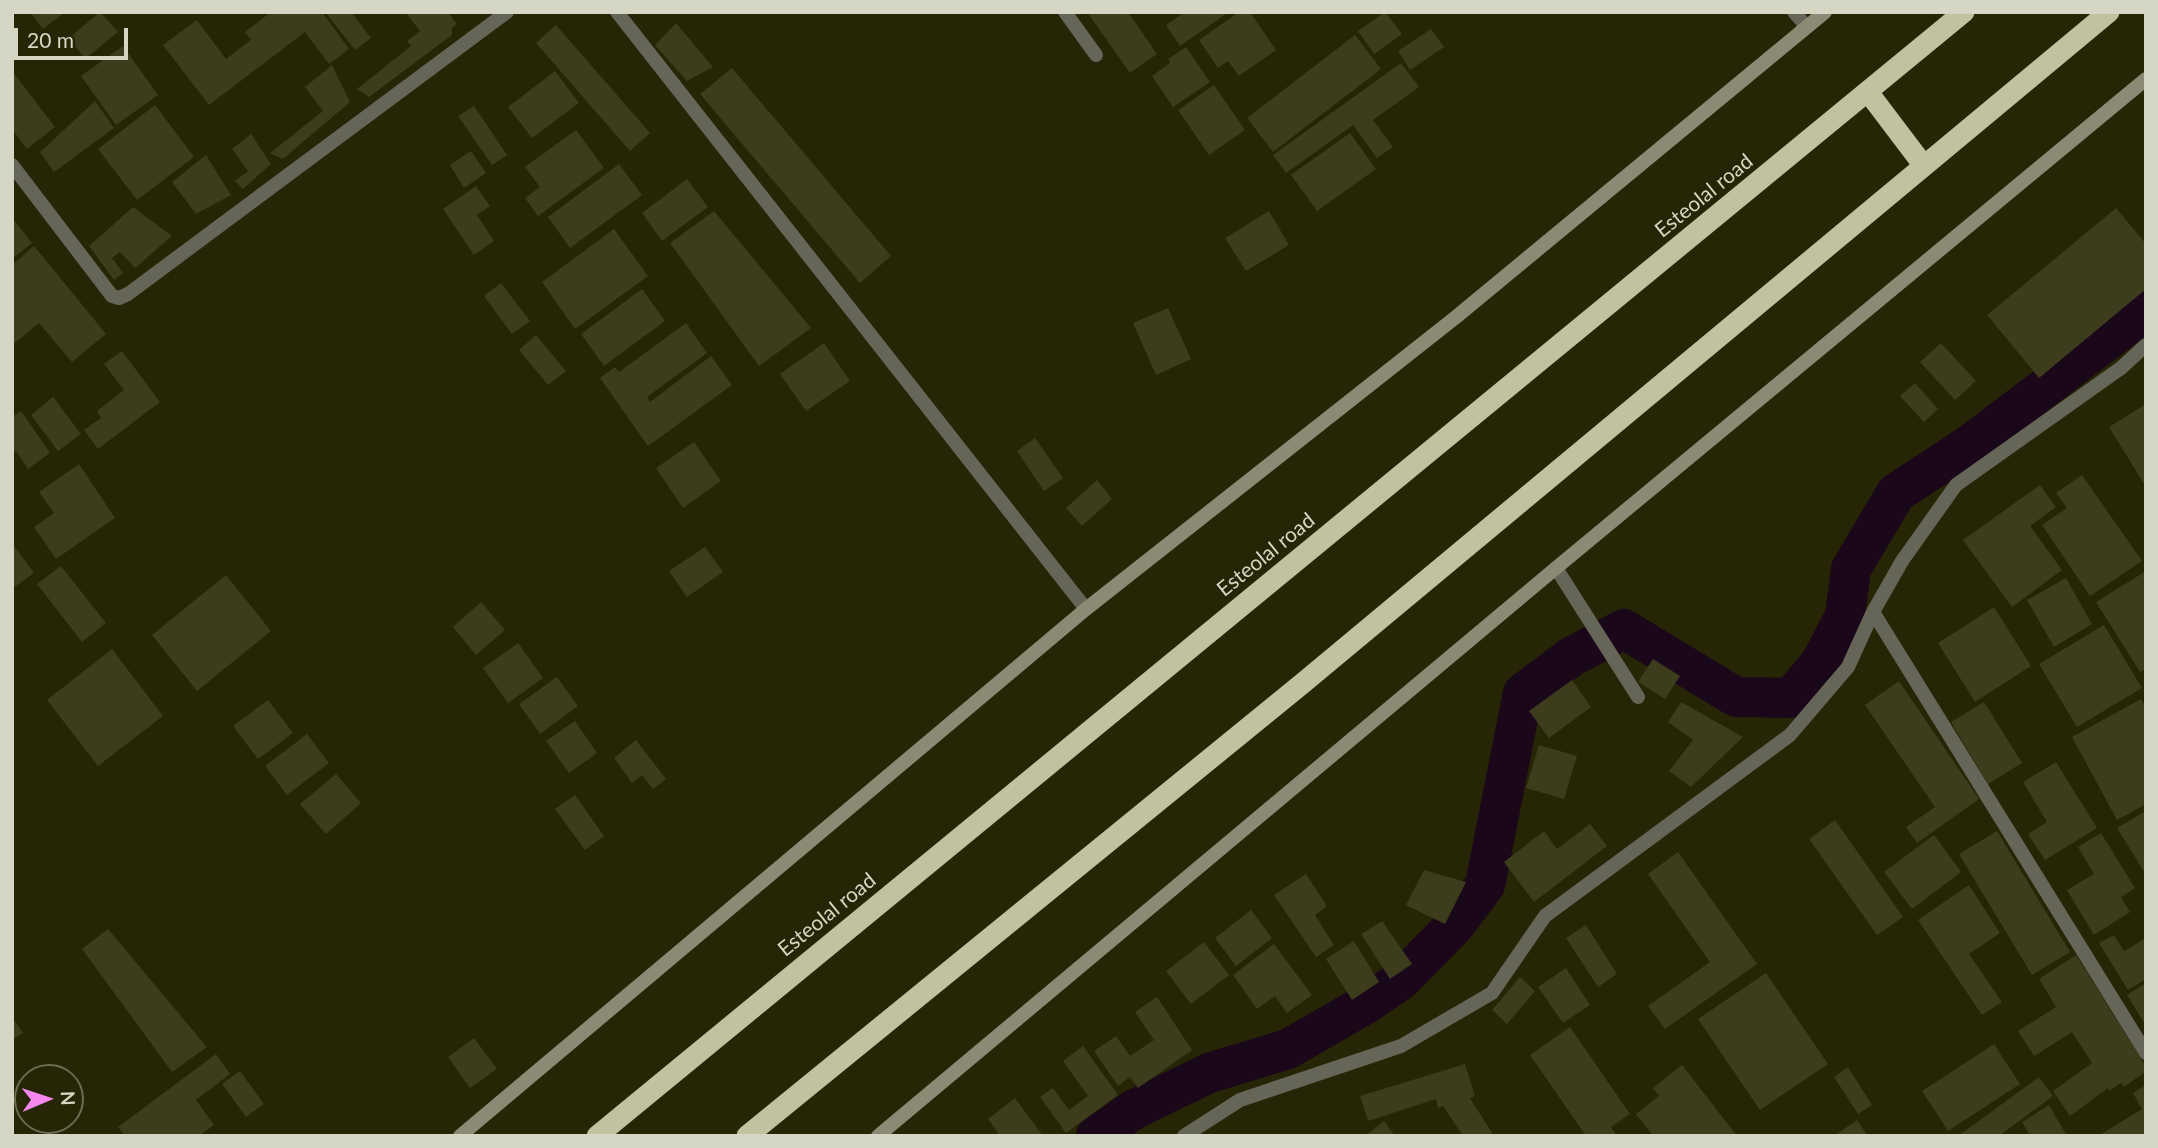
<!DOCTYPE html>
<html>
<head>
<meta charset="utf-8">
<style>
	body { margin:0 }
	#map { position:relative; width:2158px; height:1148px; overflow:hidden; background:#262505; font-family:Lato,sans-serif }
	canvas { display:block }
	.frame { position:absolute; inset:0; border:14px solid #d6d6c4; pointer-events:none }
	.north { position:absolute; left:14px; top:1064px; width:70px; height:70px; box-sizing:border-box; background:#262505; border:2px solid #6c6c51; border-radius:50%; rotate:88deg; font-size:19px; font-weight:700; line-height:28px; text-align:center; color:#d6d6c4 }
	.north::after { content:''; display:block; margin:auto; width:24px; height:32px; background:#f688ed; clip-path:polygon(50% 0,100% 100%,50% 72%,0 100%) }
	.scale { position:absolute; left:14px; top:28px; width:114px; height:32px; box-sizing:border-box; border:4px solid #d6d6c4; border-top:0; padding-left:9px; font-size:21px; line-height:24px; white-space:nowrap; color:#d6d6c4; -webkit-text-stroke:5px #262505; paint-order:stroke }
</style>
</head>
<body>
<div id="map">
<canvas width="2158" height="1148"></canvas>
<div class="frame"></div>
<div class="north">N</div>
<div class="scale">20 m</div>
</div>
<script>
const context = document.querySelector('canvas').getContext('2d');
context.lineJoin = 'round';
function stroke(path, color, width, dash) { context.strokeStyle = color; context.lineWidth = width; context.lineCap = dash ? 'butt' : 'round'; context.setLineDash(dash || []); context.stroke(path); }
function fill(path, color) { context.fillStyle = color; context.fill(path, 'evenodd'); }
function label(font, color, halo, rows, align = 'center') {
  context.font = font + ' Lato,sans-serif'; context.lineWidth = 5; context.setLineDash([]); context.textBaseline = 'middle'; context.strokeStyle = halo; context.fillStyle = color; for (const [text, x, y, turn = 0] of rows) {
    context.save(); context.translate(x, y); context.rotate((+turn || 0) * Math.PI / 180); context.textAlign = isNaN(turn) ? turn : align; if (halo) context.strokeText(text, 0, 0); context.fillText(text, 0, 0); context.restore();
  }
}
const canal = new Path2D(`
	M1096,1136l37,-26 76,-37 79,-24 78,-45 35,-24 54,-55 30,-40 38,-192 48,-36 53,-28 112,68 55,1 30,-36 24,-46 6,-47 45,-76 72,-47 178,-135`);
const building = new Path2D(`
	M30,12h35l-22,17z
	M100,12l18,20 -33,27 -16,-21z
	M271,12h51l27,37 -20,15 -24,-32 -96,73 -46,-60 34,-25 29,39 25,-19 -6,-8z
	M325,12h26l20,26 -16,12z
	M405,12h43l9,12 -5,4v7l-83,62 -12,-8 54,-43 -4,-5 13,-10z
	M1087,12h41l29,42 -27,19z
	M1185,12h44l-49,34 -14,-21z
	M1239,12h11l26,38 -37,26 -11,-15 -10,7 -19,-28z
	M1385,12l17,22 -28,20 -16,-23z
	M676,23l37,44 -26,14 -32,-36z
	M556,25l94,108 -20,18 -94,-108z
	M1431,29l13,18 -34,23 -12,-19z
	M1355,35l26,34 -108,83 -26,-34z
	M123,46l35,49 -42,30 -35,-49z
	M1186,47l24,35 -37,25 -21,-31 18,-13 -2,-4z
	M1401,63l18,24 -46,33 20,27 -16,11 -24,-33 -67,48 -13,-18z
	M332,65l18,37 -67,57 -13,-6 53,-42 -18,-24z
	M732,68l159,188 -31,27 -160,-189z
	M12,71l43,56 -28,22 -15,-20z
	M555,71l24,32 -47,35 -24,-31z
	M1214,85l31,45 -36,25 -31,-45z
	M95,101l19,27 -60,44 -14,-20z
	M155,105l39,52 -57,43 -39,-51z
	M474,106l33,49 -15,10 -34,-49z
	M576,130l28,38 -66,48 -13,-18 15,-11 -15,-20z
	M1350,133l26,36 -59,42 -26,-36z
	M251,134l20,30 -28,25 -8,-8 13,-10 -16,-22z
	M471,151l15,22 -22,15 -14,-23z
	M206,155l25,40 -35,19 -24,-32z
	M619,164l23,31 -72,53 -22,-31z
	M687,179l21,28 -46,34 -20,-28z
	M476,186l14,20 -13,9 17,26 -20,14 -31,-46z
	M133,207l39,29 -37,32 -15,-16 -8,6 11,15 -9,7 -25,-34z
	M2116,208l30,36v45l-107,89 -52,-63z
	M714,211l97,117 -52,38 -89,-123z
	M1269,211l20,34 -43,26 -21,-33z
	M12,218l20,25 -20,16z
	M614,229l34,47 -73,53 -33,-47z
	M34,246l72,88 -34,28 -33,-39 -24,20 -3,-4v-74z
	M501,283l29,38 -18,13 -28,-38z
	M642,289l23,32 -61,45 -23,-32z
	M1168,308l23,51 -35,16 -23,-52z
	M686,323l21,30 -60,44 3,5 61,-46 21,29 -84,61 -48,-68 15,-11 4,5z
	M536,335l30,36 -18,14 -29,-35z
	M824,343l26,38 -44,30 -26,-37z
	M1941,343l35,38 -21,19 -35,-38z
	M122,351l38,51 -62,47 -14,-19 17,-12 -4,-7 27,-21 -20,-26z
	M1915,383l23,26 -14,13 -24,-26z
	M53,397l28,37 -23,17 -27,-36z
	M2146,404v83l-37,-60z
	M21,411l29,42 -22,16 -12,-18 -4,2v-36z
	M1035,438l28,40 -19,13 -27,-40z
	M694,442l27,39 -38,27 -27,-40z
	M79,464l36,54 -59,41 -22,-32 20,-14 -15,-21z
	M2082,475l60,86 -52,35 -48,-71 25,-17 -11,-15z
	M1097,480l15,19 -30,27 -16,-18z
	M2040,485l16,22 -26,19 32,44 -50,37 -49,-67z
	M12,543l22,30 -22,16z
	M705,547l18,25 -36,25 -18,-26z
	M61,566l45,57 -24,19 -45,-58z
	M2146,571v98l-6,3 -44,-70z
	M226,575l45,56 -74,60 -45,-56z
	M2066,578l26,46 -38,23 -27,-47z
	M481,602l24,28 -29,25 -23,-28z
	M1994,607l37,59 -56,36 -37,-59z
	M2104,625l38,63 -65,39 -38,-63z
	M518,643l25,35 -35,25 -25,-35z
	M112,649l51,67 -65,50 -51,-66z
	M1653,659l27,17 -15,23 -27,-17z
	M557,677l21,29 -38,28 -21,-30z
	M1572,680l19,27 -42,31 -20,-27z
	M1899,681l80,118 -62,44 -11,-16 29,-20 -70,-102z
	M2141,699l5,9v96l-29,16 -45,-83z
	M268,700l25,33 -35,26 -25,-33z
	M1681,702l62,35 -52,50 -22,-16 24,-31 -25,-18z
	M1984,702l38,61 -34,21 -37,-62z
	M575,721l22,32 -28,20 -23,-32z
	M307,734l22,29 -42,32 -22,-29z
	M636,740l30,39 -13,10 -11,-14 -10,8 -18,-25z
	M1539,745l38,11 -13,43 -38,-11z
	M2056,762l41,66 -52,32 -17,-26 19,-12 -24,-40z
	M336,774l25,29 -35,31 -26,-30z
	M575,795l29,41 -19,14 -30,-41z
	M2146,811v64l-29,-47z
	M1835,820l68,97 -26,18 -68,-96z
	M1590,824l17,22 -73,56 -30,-40 40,-31 13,18z
	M1997,831l73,121 -38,23 -73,-121z
	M2101,833l34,55 -14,9 9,15 -36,23 -27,-45 27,-16 -16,-27z
	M1934,835l27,37 -49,37 -28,-37z
	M1678,852l79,112 -92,65 -17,-23 62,-44 -62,-88z
	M1424,870l42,12 -21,42 -39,-19z
	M1306,874l21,32 -12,9 19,30 -18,12 -42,-62z
	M1969,885l31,48 -31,21 33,48 -20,13 -64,-95z
	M1251,910l21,28 -36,28 -21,-28z
	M1382,921l30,43 -22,15 -29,-45z
	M1586,925l31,49 -19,13 -32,-49z
	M108,929l99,118 -35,25 -90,-123z
	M2114,935l10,16 22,-13v41l-18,11 -29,-47z
	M1354,941l25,41 -27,18 -26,-41z
	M1204,942l25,33 -38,29 -25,-33z
	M1274,944l38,51 -25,18 -12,-17 -18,13 -24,-34z
	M2076,955l70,112 -3,2 2,3 -21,15 -3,-4 -12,8 -1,-3 -38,28 -17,-25 39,-28 -20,-31 -38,24 -16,-25 38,-24 -17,-28z
	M1566,968l24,37 -27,18 -25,-36z
	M1766,973l62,91 -68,46 -62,-91z
	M1520,977l15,14 -28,33 -15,-14z
	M2146,983v43l-19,-31z
	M1157,997l35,53 -54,38 -8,-11 -12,9 -24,-35 22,-15 14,20 24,-16 -19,-28z
	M12,1017l11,16 -11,7z
	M1570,1027l60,87 -19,13 6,9h-31l-56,-81z
	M474,1038l23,31 -27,19 -22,-31z
	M1994,1044l26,40 -72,47 -26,-40z
	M1083,1046l35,49 -52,38 -26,-36 13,-9 16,22 19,-14 -25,-35z
	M216,1054l14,20 -34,26 18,25 -15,11h-74l-7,-9z
	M1465,1064l10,32 -5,2 24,38h-31l-20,-30 -5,2 -2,-9 -68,22 -8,-25z
	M1682,1065l55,71h-84l-17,-22 23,-18 -6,-8z
	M1848,1067l24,38 -14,9 -24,-37z
	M240,1071l24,33 -18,13 -24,-33z
	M2039,1077l14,19 -54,40h-41z
	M2146,1085v51h-48l44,-27 -9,-16z
	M1015,1098l28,38h-43l-12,-17z
	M2049,1105l18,31h-37l-8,-14z
	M1857,1120l11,16h-34z
	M1384,1121l11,15h-30z`);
const lane = new Path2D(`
	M1556,568l82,129`);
const street = new Path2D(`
	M617,12l469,597
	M1065,12l31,43
	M1794,12l13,15
	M12,165l100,131 7,2 9,-4 379,-282
	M1873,612l273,441
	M1184,1136l56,-36 161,-54 91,-53 53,-77 245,-181 58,-68 25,-55 29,-51 54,-76 165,-117 25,-23`);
const secondary = new Path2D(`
	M460,1136l626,-527 370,-292 369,-305
	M878,1136l678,-568 590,-489`);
const highway = new Path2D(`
	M1868,92l56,74
	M597,1136l1367,-1124
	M747,1136l556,-453 806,-671`);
const streetNames = [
	["Esteolal road",1704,196,-39],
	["Esteolal road",1266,555,-39],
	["Esteolal road",827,915,-39]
];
stroke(canal, '#1a0719', 40);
fill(building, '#3d3d1d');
stroke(lane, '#656558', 14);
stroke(street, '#656558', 14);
stroke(secondary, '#8b8b75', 14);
stroke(highway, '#c2c2a0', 21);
label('21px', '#d6d6c4', '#262505', streetNames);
</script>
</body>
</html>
